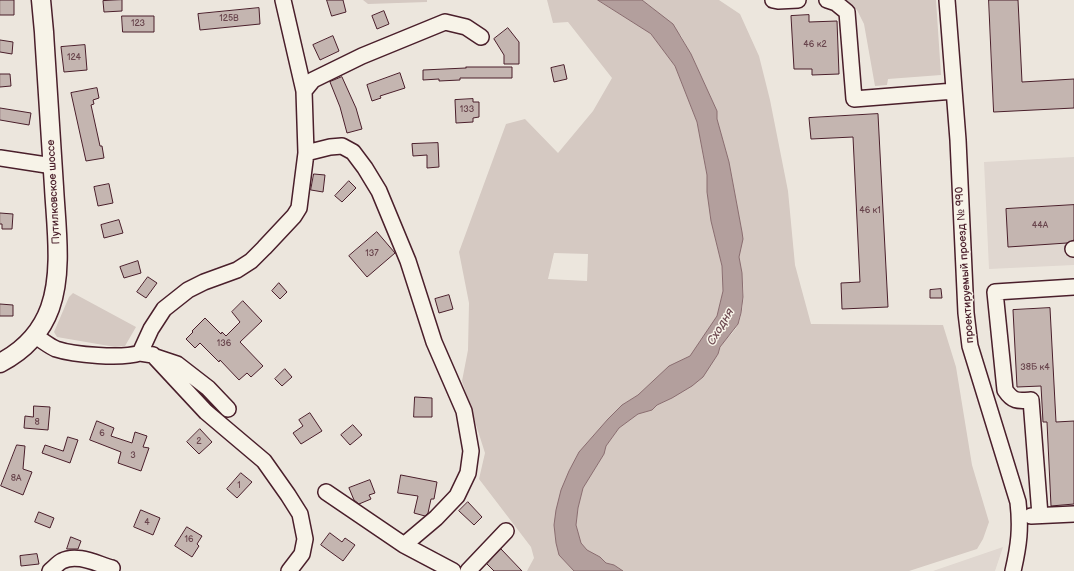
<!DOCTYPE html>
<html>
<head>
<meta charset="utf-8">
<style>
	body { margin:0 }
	canvas { display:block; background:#ece6dd }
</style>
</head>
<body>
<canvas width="1074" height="571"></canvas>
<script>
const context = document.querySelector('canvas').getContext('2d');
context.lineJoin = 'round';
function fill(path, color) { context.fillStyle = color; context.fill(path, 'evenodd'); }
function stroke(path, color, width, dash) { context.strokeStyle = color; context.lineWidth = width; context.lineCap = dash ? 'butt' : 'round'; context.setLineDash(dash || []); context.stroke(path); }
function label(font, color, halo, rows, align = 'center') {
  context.font = font + ' "Balsamiq Sans",sans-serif'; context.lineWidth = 3; context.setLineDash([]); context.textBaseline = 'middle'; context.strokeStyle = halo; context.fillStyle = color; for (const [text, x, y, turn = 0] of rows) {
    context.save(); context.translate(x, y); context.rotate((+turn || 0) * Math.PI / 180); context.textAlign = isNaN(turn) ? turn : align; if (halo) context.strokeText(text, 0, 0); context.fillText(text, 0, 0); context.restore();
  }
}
const built = new Path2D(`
	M1074,157v108l-85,4 -5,-107z
	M1003,547l-8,24h-62z`);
const green = new Path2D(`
	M363,0h64v2l-59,2z
	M547,0h51l53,34 24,32 22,56 10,53v17l4,29 11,45 1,25 -6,25 -27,41 -21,9 -31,29 -16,10 -14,14 -28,33 -11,19 -15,54 2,18 3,12 15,16h-47l7,-13 -3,-11 -52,-68 6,-26 -23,-72 6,-31 1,-47 -10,-51 47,-128 19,-5 33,34 35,-42 19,-33 -44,-56 -15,1zM554,253l34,1 -1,27 -39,-2z
	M642,0h77l21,14 19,42 11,44 18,91 7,74 16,59 132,1 13,42 16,98 17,57 -6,17 -6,10 -68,22h-286l-9,-6 -8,-2 -6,-6 -13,-7 -6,-7 -5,-18 2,-17 5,-20 21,-34 2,-8 13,-18 19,-14 14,-4 5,-5 15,-7 46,-43c2,-14 15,-19 20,-31 7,-15 6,-36 4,-52 -1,-5 -3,-11 -3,-15 1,-9 4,-16 3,-25l-13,-70 -12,-43v-8l-26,-57 -10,-18 -27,-27z
	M846,0h90l5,75 -53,4 -1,6 -12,1 -11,-62 -7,-14z
	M73,293l63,34 -11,19 -10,1 -58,-10 -3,-5 15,-35z`);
const water = new Path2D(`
	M598,0h44l31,24 18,30 26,57v8l12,43 13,70 1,7 -4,18 3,16 1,24 -2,16 -3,11 -18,23 -2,7 -15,23 -11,9 -20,12 -15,7 -5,5 -14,4 -19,14 -13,18 -2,8 -21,34 -5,20 -2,17 5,18 6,7 13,7 6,6 8,2 9,6h-49l-15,-16 -3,-12 -2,-18 2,-15 5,-20 8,-19 10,-19 29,-33 14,-14 16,-10 31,-29 21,-10 27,-40 6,-25 -1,-25 -11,-45 -4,-29v-17l-10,-53 -22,-56 -24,-32z`);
const building = new Path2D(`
	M0,0h14v15h-14z
	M122,0v11l-18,1 -1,-11z
	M327,0h16l3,12 -14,4z
	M989,0h29l4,82 52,-3v29l-80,4z
	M259,8l1,16 -60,6 -2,-16z
	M384,11l5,13 -12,5 -5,-13z
	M809,15v7l28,-1 2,53 -27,1v-6h-18l-3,-53z
	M122,16h32v16h-31z
	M508,28l11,14v22h-15v-9l-10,-16z
	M333,36l6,15 -19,9 -7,-15z
	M0,40l13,2 -1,12 -12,-2z
	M85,45l2,25 -23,2 -3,-25z
	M564,65l3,14 -13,3 -3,-14z
	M466,67h46v11h-52v2l-21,1v-2l-16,1v-10l43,-2z
	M400,73l5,15 -25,8 1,2 -9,3 -5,-16z
	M0,74h10l1,12 -11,1z
	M342,77l14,31 6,21 -15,4 -7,-26 -10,-25z
	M97,88l2,10 -6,2 1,4 -3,1 9,41h2l2,12 -18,3 -15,-68z
	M473,99v3h6v15l-6,1v4l-17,1 -1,-23z
	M0,108l31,5 -2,12 -29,-5z
	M878,114l10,193 -46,2 -1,-26 19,-1 -7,-145 -42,2 -2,-21z
	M438,143l1,24 -12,1v-13l-14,1 -1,-12z
	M314,174l11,1 -2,17 -12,-2z
	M349,181l7,7 -14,14 -7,-6z
	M109,184l4,19 -15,3 -4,-19z
	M1074,205v35l-7,3 -59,4 -2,-38z
	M0,213l13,1 -1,15h-10v-5h-2z
	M119,220l4,13 -19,5 -3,-13z
	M377,232l18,21 -28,24 -18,-21z
	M138,261l3,12 -17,5 -4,-11z
	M148,277l9,6 -11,15 -9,-6z
	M279,283l8,9 -7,7 -8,-8z
	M941,289l1,9h-12v-8z
	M449,295l4,14 -14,4 -4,-14z
	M243,301l19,20 -22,21 23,24 -12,11 -4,-4 -8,7 -19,-20 -1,2 -19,-19 -5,5 -9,-9 7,-7 -1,-1 13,-13 16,16 1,-2 4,4 14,-14 -8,-10z
	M0,304l13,1v11h-13z
	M1050,308l6,114 18,-1v83l-23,2 -4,-84h-4l-2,-36 -24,1 -4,-77z
	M285,369l7,8 -10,9 -7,-7z
	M415,397l17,1v19h-18z
	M34,406l16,1 -2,23 -24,-2 1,-12 8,1z
	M310,413l12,18 -21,13 -8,-11 10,-7 -4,-6z
	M97,421l17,7 -3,8 21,7 3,-11 12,4 -4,11 6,1 -8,23 -23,-8 3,-11 -31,-12z
	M353,425l9,10 -12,10 -9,-10z
	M200,429l12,13 -13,12 -12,-12z
	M68,437l10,3 -8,23 -28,-10 3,-8 18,6z
	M17,445l8,1 -2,23 9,3 -9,23 -22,-9z
	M241,473l11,9 -15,16 -10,-9z
	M401,475l36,7 -3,17h-3l-3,14 -3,3 -11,-3 4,-17 -20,-3z
	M370,480l5,13 -6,2 2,4 -12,5 -5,-4 -5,-12z
	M468,502l14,15 -8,8 -15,-14z
	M141,510l19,8 -7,17 -19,-8z
	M39,512l15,6 -4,10 -15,-6z
	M187,527l15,9 -5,8 2,2 -7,11 -17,-11z
	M330,533l12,9 3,-4 10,7 -12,16 -22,-16z
	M71,537l10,4 -3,8h-11z
	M501,549l21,22h-28l-7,-7z
	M37,554l2,10 -18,2 -1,-10z`);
const minor = new Path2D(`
	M773,0l5,1 20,-1
	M827,0l9,3 11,9 7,87 100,-8
	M947,0l11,140 8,173 4,33 48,156c3,26 1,43 -5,69
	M304,91l9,-11 49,-24 83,-34 21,5 15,10
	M306,153l24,-6 12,-1 11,6 12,16 14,23 29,70 26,81 30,69 7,40 -3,22 -11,23 -21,22 -32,27
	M0,158l53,8
	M1073,249h1
	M35,336c7,4 14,10 21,13 18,6 66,10 84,4l11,-24 13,-20 24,-19 16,-8 33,-12 14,-9 13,-13 30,-32 5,-8 7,-55 -2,-62 -21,-91
	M140,353l13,2 53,57 58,49 24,34 12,19 5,25 -3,15 -13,17
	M156,357l21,7 31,24 20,21
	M326,492l78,53 49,26
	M1040,515l-9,-115c-13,1 -18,2 -26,-10l-10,-98 79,-5
	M1031,516l43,-2
	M50,571c4,-3 8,-8 12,-10 15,-8 35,3 50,7
	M468,571l38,-40`);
const major = new Path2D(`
	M0,363c23,-12 41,-30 50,-55 13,-36 6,-83 4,-121 -3,-51 -7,-103 -10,-155l-3,-32`);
const numberNames = [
	["125В",229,19],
	["123",138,24],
	["46 к2",815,45],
	["124",74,58],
	["133",467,110],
	["46 к1",870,211],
	["44А",1040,226],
	["137",372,254],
	["136",224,344],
	["38Б к4",1035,368],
	["8",37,423],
	["6",102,434],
	["2",199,442],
	["3",133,456],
	["8А",16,479],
	["1",239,486],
	["4",147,523],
	["16",189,540]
];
const streetNames = [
	["Путилковское шоссе",54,192,-93],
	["проектируемый проезд № 990",965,265,-94]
];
const waterNames = [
	["Сходня",721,327,-59]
];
fill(built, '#e0d7d0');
fill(green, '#d5c9c2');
fill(water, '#b39f9d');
stroke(water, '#896c6f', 1);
fill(building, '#c4b5b0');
stroke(building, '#4a1f2b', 1);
stroke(minor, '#4a1f2b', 18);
stroke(major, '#4a1f2b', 21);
stroke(minor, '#f7f3e8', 15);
stroke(major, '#f7f3e8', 18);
label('9px', '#68444c', null, numberNames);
label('11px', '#4a1f2b', '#f7f3e8', streetNames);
label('italic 12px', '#6f4c53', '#f7f3e8', waterNames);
</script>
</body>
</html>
